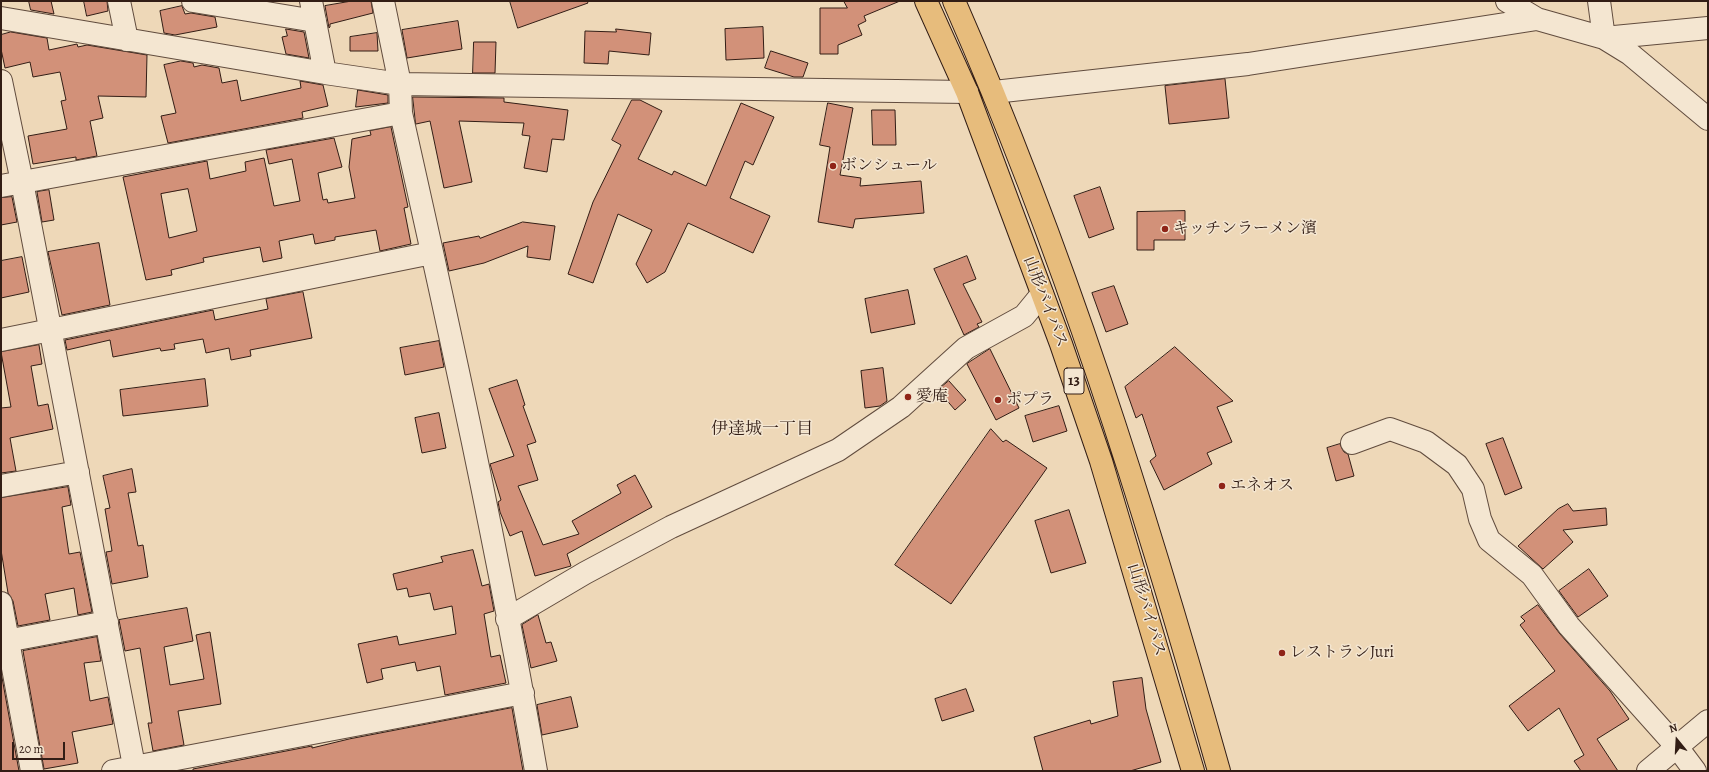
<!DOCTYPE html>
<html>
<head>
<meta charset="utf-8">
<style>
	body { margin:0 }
	#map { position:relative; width:1709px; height:772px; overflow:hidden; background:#eed8b8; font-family:Alegreya,serif }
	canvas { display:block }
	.frame { position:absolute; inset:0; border:2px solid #321d15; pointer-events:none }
	.north { position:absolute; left:1657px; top:720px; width:40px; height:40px; -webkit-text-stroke:3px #f4e6d1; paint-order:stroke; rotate:342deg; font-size:11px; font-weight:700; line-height:16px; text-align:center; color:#321d15 }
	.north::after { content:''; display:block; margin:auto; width:14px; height:18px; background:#321d15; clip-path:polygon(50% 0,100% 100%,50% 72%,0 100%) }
	.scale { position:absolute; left:12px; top:742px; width:53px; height:18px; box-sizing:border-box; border:2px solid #321d15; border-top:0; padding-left:5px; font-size:12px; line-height:14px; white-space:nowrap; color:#321d15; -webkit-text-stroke:3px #f4e6d1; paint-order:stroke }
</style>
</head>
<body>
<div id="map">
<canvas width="1709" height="772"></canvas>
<div class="frame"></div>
<div class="north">N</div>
<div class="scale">20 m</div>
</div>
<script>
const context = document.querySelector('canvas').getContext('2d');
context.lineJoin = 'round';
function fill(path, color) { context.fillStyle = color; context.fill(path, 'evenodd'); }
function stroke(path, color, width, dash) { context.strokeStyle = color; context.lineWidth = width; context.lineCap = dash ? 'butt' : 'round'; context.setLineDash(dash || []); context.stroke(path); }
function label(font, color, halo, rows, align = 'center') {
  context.font = font + ' Alegreya,"Noto Serif JP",serif'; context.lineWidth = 3; context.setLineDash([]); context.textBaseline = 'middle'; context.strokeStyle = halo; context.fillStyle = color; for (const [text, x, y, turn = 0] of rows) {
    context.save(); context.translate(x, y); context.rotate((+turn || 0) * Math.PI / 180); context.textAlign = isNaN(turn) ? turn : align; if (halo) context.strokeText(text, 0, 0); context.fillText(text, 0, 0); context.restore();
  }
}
const building = new Path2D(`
	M29,1h22l3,13 -23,-4z
	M84,1h23l1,10 -21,5z
	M352,1h19l2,12 -43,11v3l-1,1 -4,-22z
	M510,1h77l1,2 -70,25z
	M844,1h56l-36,15 2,5 -8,4 4,10 -24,10v9h-18v-46h27z
	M182,6l3,8 6,-1 24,4 2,10 -42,8 -11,-2 -4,-22z
	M458,21l4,28 -55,9 -5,-28z
	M763,27l1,31 -38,2 -1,-31z
	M286,29l18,3 5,26 -23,-4 -4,-17 5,-1z
	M616,29l35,4 -2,22 -40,-4 -1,13 -24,-1 1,-32 31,1z
	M11,32l36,6 2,12 28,-6 1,3 9,-2 60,10 -1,42 -48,-1 5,22 -13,3 7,35 -21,4v-3l-43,7 -5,-28 39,-7 -6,-28 5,-1 -6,-28 -27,5 -3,-15 -25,6 -4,-19v-14z
	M377,33l1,18h-28v-14z
	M474,42h22l-1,31h-22z
	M771,51l37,12 -5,14h-9l-29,-9z
	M181,61l12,2 1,4 8,-2 17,3 3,15 15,-3 4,21 60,-13 -1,-7 23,4 5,21 -26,6 1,6 -135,25 -7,-27 15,-3 -12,-48z
	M1225,79l4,39 -60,6 -4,-38z
	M358,90l30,5v8l-32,4z
	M413,97l91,1v4l64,8 -4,30 -12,-1 -5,33 -23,-4 6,-32 -8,-1 2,-12 -65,-2 13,61 -28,6 -14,-67 -14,3z
	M632,100h8l22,11 -24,48 34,16 2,-4 32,15 35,-83 33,14 -21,48 -8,-4 -15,37 40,18 -17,37 -65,-30 -23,49 -18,11 -11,-19 16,-34 -34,-16 -25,69 -25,-9 25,-72 28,-57 -9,-5z
	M828,103l25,5 -13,67 21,3 -1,8 61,-5 3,32 -69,6 -2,9 -35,-6 12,-75 -10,-2z
	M872,110h23l1,35h-23z
	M391,127l17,80 -4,1 7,36 -31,7 -4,-21 -41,7v3l-20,4 -2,-10 -34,7 3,17 -19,4 -3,-15 -57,11 1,4 -33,8 1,5 -26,5 -23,-103 84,-16 3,18 36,-8 -1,-9 19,-4 10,48 26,-5 -8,-42 -23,5 -3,-14 68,-12 8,29 -24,6 5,27 4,-1 1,4 27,-5 -6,-31 3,-28 19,-4 -1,-4zM188,189l9,42 -28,7 -8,-44z
	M1100,187l14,42 -25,9 -15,-42z
	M49,190l5,30 -12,2 -5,-30z
	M12,197l5,25 -16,3v-27z
	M1185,211v29h-31v10h-17v-38z
	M523,222l32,4 -5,34 -23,-3 1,-11 -44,17 -35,8 -6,-28 36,-7 1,2z
	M99,243l11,62 -48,10 -14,-63z
	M967,256l9,23 -13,5 19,38 -5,2 2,3 -15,8 -30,-66z
	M22,257l7,35 -28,6v-37z
	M1114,286l14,38 -22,8 -14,-39z
	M908,290l7,34 -44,9 -6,-34z
	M303,292l9,46 -62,12 1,6 -20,4 -2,-12 -23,5 -3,-14 -29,5 1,5 -14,2 -1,-3 -47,9 -3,-17 -43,10 -2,-10 148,-30 2,10 53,-11 -2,-10z
	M439,341l5,26 -39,8 -5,-27z
	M39,345l3,19 -11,2 7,40 10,-2 5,25 -43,9 6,33 -15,2v-65l10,-1 -10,-55z
	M1175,347l58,54 -16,6 15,35 -25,11 5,11 -48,26 -14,-29 6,-5 -14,-42 -6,4 -11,-31z
	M990,349l29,59 -23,12 -29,-56z
	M883,368l4,33 -7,5 -15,2 -4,-37z
	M205,379l3,27 -85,10 -3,-26z
	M517,380l8,25 -2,1 13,36 -9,3 11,35 -20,6 25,59 36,-11 -7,-13 49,-28 -4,-8 18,-10 17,32 -85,47 4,12 -36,10 -13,-45 -12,5 -10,-24 -2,-10 3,-2 -11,-36 24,-8 -25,-67z
	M949,381l17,19 -11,10 -17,-20z
	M1059,406l8,25 -34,11 -8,-26z
	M439,413l7,35 -24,5 -7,-35z
	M991,429l12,13 3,-2 41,28 -96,136 -56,-39z
	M1503,438l19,50 -17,7 -19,-51z
	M1340,444l4,8 4,2 6,22 -18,5 -9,-33z
	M132,469l4,23 -8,1 10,53 5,-1 5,32 -36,7 -6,-32 6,-1 -7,-42 5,-1 -7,-32z
	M68,487l3,18 -9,2 7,47 11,-2 12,60 -14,3 -4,-27 -29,6 5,26 -32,6 -5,-25 -5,-8 -7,-43v-52z
	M1568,504l5,7 33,-3 1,17 -44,5 10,12 -30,27 -25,-23 40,-37z
	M1069,510l17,53 -35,10 -16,-52z
	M473,550l9,36 7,-2 5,27 -10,3 7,43 9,-2 6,28 -61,12 -5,-29 -23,5 -2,-9 -34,7 2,10 -16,4 -9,-39 39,-8 2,9 57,-11 -4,-28 -18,4 -4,-17 -21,4 -2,-9 -10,2 -4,-16 50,-12 -2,-5z
	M1589,569l19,27 -30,21 -19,-26z
	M1538,605l22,29 50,57 19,28 -32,20 21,32h-37l-7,-10 10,-6 -25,-47 -31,23 -19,-25 46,-35 -35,-46 5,-4 -4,-4z
	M187,608l6,33 -29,6 6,38 34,-6 -8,-44 14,-3 11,72 -43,7 6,34 -31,6 -5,-28h4l-12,-75 -15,3 -6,-31z
	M538,615l8,28 5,-1 6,19 -26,7 -9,-43z
	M97,637l4,24 -17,2 6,38 18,-4 5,27 -41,8 6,31 -34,6 -21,-118z
	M1,672l18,99h-18z
	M1142,678l4,31 15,53 -31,9h-87l-9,-34 56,-17 1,4 27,-8 -5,-34z
	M966,689l8,22 -32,10 -7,-22z
	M571,697l7,30 -36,8 -5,-30z
	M512,708l11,63h-330v-2l119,-23v2l37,-9z`);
const minor = new Path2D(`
	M119,1l8,39
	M193,1l122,20
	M311,1l14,72
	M383,1l17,83 1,29c49,218 97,437 135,658
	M1507,1l30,18 67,19 26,16 78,65
	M1599,1l5,37 104,-10
	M1,18l324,55 75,11 567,8
	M1,81l21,101 113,589
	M994,92l254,-28 289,-45
	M1,186l400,-73
	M1,340l431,-87
	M1352,443l38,-14 36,13 31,23 16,24 7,30 9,21 43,35 37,51 108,121 18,24
	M1,486l77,-14
	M1,603l31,168
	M507,619l78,-46 86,-46 167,-77 63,-43 65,-59 58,-32 18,-22
	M1,642l106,-20
	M113,771l410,-78
	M1648,771l60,-50`);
const highway = new Path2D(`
	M926,1l41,91 94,252 40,117 92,310
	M954,1c110,250 191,507 265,770`);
const markers = [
	[833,166,4,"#8f2418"],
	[1165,229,4,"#8f2418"],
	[908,397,4,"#8f2418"],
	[998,400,4,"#8f2418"],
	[1222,486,4,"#8f2418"],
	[1282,653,4,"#8f2418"]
];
const shields = [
	[1074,381,20]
];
const shieldNames = [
	["13",1074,381]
];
const poiNames = [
	["ボンシュール",841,166],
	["キッチンラーメン濱",1173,229],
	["愛庵",916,397],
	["ポプラ",1006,400],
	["エネオス",1230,486],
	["レストランJuri",1290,653]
];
const streetNames = [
	["山形バイパス",1045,302,69],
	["山形バイパス",1146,610,73]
];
const neighbourhoodNames = [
	["伊達城一丁目",762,430]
];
fill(building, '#d29179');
stroke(building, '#321d15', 1);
stroke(minor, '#614c3e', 24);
stroke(highway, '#321d15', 24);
stroke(minor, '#f4e6d1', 22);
stroke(highway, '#e7bc7c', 22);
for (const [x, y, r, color] of markers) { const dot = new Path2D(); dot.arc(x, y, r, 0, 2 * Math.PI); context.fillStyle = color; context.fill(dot); stroke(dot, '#f4e6d1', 1.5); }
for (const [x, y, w] of shields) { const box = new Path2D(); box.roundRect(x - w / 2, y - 13, w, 26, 3); context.fillStyle = '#f4e6d1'; context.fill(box); stroke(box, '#321d15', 1); }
label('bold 15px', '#321d15', null, shieldNames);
label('16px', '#321d15', '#f4e6d1', poiNames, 'left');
label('16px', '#321d15', '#f4e6d1', streetNames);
label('17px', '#321d15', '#f4e6d1', neighbourhoodNames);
</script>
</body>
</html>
